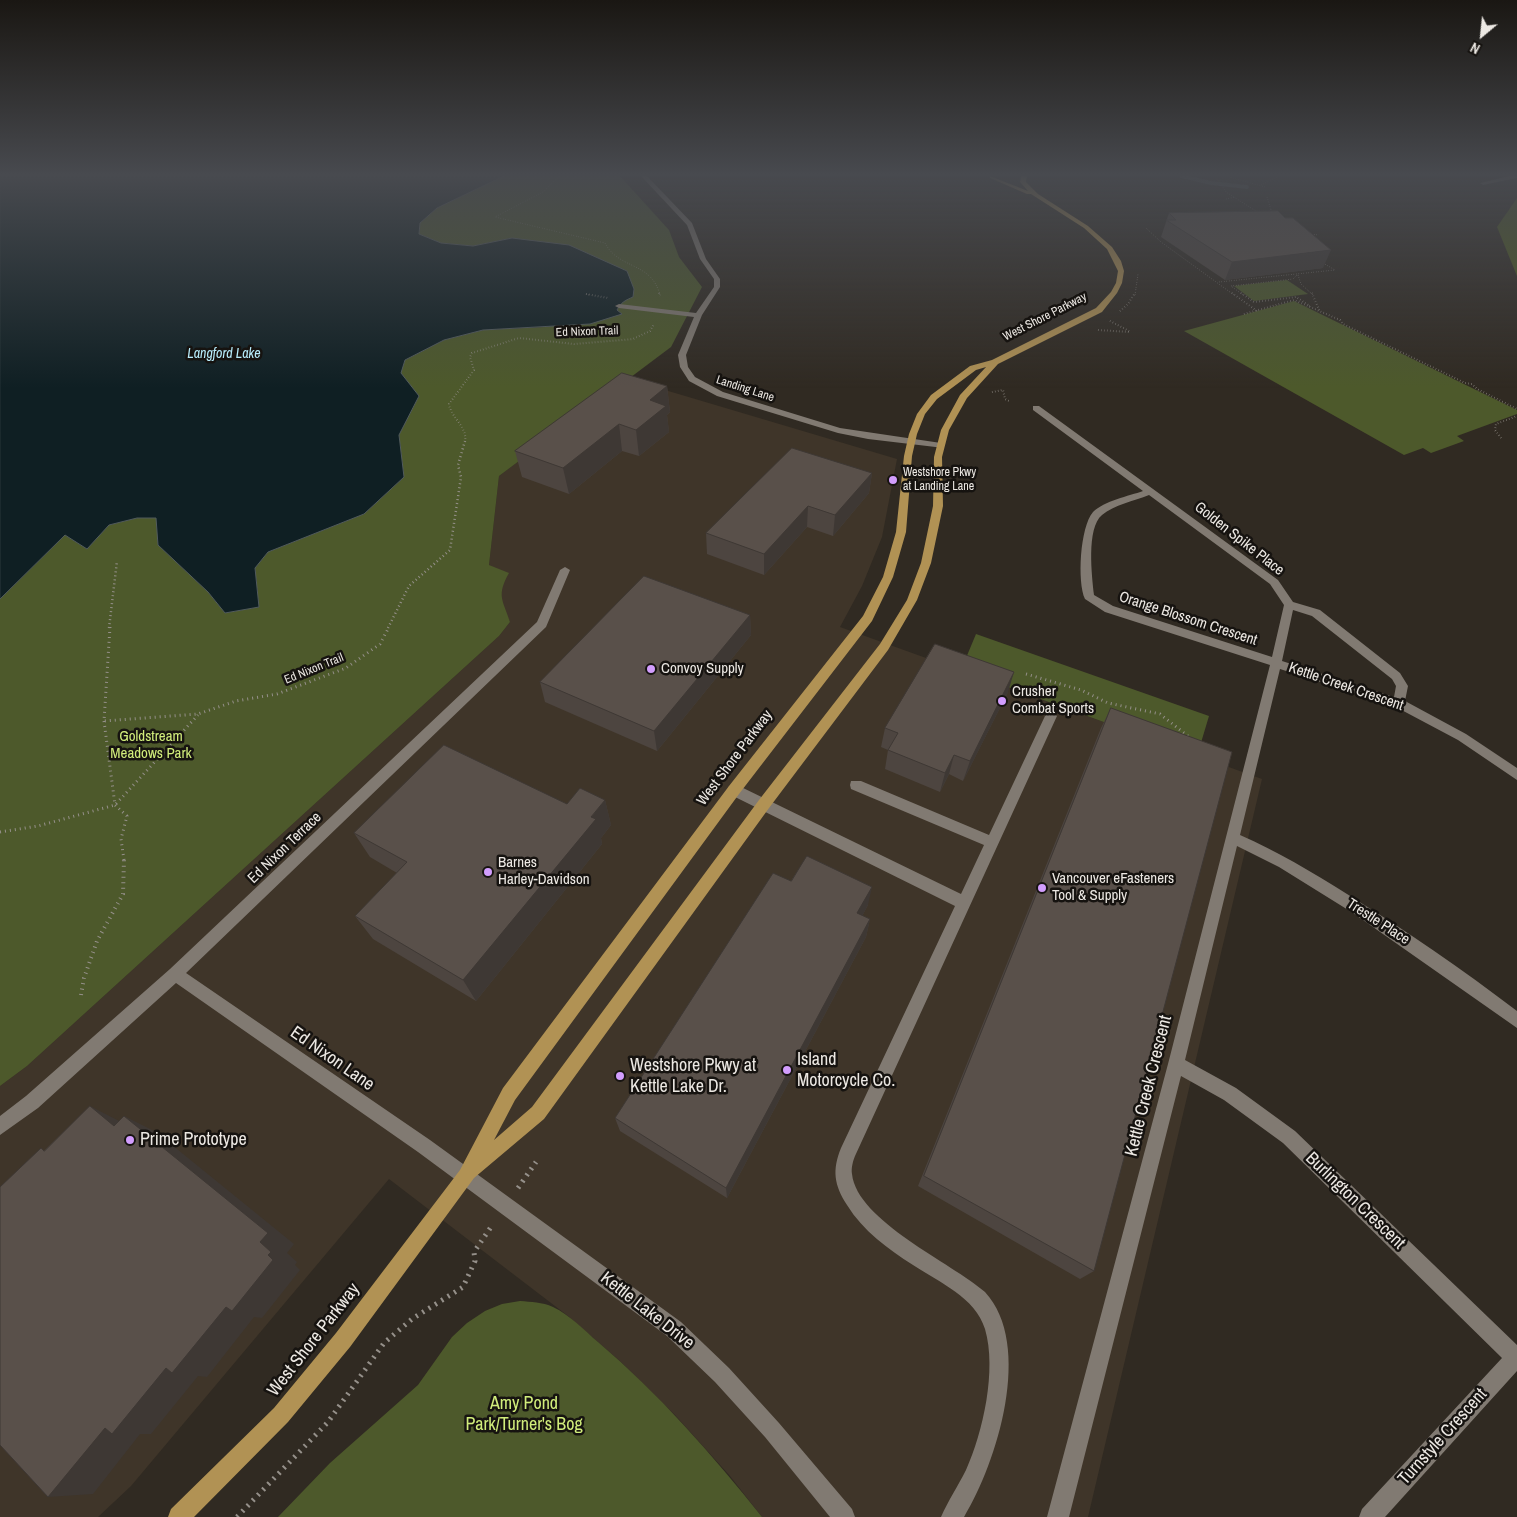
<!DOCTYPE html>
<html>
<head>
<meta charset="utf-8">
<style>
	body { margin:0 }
	#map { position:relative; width:1517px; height:1517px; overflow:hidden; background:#302a22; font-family:"Archivo Narrow",sans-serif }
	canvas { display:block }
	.north { position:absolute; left:1457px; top:10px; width:50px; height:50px; -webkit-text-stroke:4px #161310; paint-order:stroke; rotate:208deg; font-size:14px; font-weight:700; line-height:20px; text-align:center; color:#ece8e3 }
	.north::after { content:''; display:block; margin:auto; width:18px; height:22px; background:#ece8e3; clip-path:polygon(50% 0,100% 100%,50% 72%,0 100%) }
</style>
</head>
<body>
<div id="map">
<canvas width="1517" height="1517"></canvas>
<div class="north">N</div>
</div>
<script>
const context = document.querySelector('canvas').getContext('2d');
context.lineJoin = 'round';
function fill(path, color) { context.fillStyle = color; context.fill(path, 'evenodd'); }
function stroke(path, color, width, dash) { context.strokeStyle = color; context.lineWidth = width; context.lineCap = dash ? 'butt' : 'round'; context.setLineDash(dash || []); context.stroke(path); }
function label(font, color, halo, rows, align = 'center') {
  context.font = font + ' "Archivo Narrow",sans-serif'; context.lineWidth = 5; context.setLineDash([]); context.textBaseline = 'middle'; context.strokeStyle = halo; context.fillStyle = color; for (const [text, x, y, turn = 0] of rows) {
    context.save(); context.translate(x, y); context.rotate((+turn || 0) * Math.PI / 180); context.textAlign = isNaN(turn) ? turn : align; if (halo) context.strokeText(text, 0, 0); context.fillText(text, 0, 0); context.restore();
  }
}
const built = new Path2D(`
	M628,379l269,80 -15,78 -20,49 -22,41 422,152 -174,738h-326l-32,-41 -55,-61 -54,-53 -53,-46 -179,-137 -258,307 -33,31h-98v-431l27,-20 472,-430 11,-14 -9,-19v-16l-12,-22 10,-89z`);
const green = new Path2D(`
	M504,176h116l49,54 10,27 23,30 -31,60 -172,129 -10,89 20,8c-13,23 -6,27 1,49l-11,14 -472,430 -27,20v-487l65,-64 22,14 22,-24 28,-7h20l1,27 50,47 17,21 34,-6 -4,-39 13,-16 96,-38 40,-37 -5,-42 20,-39 -19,-23 5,-13 39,-20 39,-10 62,-3 76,-14 -4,-3 6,-9 4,-30 -26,-10 -89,-23 -39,8 -32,-3 -22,-9 1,-11 17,-15z
	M1287,280l21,14 -54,7 -20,-15z
	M1294,301l223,109v4l-60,22 7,5 -33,12 -8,-5 -19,7 -220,-124z
	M976,634l233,82 -12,40 -236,-86z
	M520,1301c11,1 22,1 33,6 17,8 31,23 45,35 61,52 114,112 164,175h-484l52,-54 88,-78 34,-48 15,-14 18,-12 17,-7z`);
const forest = new Path2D(`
	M1517,198v78l-20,-49z`);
const water = new Path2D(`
	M0,176h504l-67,32 -17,15 -1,11 22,9 32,3 39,-8 57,7 58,26 7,18 -1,8c-7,3 -12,5 -16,13l5,4 -32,10 -107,6 -39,10 -39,20 -4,13 18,23 -20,39 5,42 -40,37 -96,38 -13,16 4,39 -34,6 -17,-21 -50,-47 -2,-27h-19l-28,7 -22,24 -22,-14 -65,64z`);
const stream = new Path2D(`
	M1181,176l30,7 36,4`);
const pathFar5 = new Path2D(`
	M559,176l-16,16 -48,25 110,26c14,27 46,18 55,52
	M1213,176l6,5
	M1225,176l-6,5 7,11 33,21
	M1226,176l39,11
	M1261,185l18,-9
	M1267,197l5,16
	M1226,199l9,-2
	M1146,228l15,14 73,53
	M1309,234l10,1
	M1298,275l3,9 12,11
	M1219,282l116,-12 -12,-7
	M586,294l3,1
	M1135,295l3,-21
	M1243,295l-12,-9 62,-7 4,-4`);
const pathFar4 = new Path2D(`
	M659,293l1,3
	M1232,293l25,18
	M1241,293l13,9 42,-5 14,9 -3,1
	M1312,293l8,19
	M586,294l22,4
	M1120,311l8,-7 7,-11
	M1244,314l50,-14 46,20 3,4 122,59 7,1 5,5 40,20
	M1110,321l19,10
	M1098,330l31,2
	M992,392l11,-2 2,9 4,2
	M1501,438l-6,-8 1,-6 21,-8
	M465,442c3,-15 -14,-24 -16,-38l25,-34 -4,-13 2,-4 47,-15 55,6 59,-5 17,-8 4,-7`);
const pathFar3 = new Path2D(`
	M109,628l8,-67
	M388,628l21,-42 41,-36 11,-73 -3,-12 7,-24`);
const pathFar2 = new Path2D(`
	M110,627l-6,94 94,-7 38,-13 41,-7 69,-26 34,-24 9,-17
	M1026,674l55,16 27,13 52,11 29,23
	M104,721l11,84 12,11 -6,23 3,21
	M0,832l38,-6 77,-21 83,-90`);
const pathFar1 = new Path2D(`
	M81,995l3,-17 13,-37 26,-47 1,-35`);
const path = new Path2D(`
	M518,1188l18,-26
	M237,1517l91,-95 56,-79 28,-24 51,-32 12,-26 -1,-9 19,-28`);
const minor = new Path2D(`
	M641,176h6l45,47 14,36 14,20v8l-18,28 -16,40 2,12 7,10 28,15 117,36 101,15 3,1v4l-76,-9 -30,-6 -121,-37 -28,-15 -9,-14 -2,-12 16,-38 -75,-9 -4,-2 4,-2 77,9 18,-26v-8l-14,-20 -13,-34z
	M1509,176h8v2l-34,7 -3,-2z
	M1033,406h6l239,174 15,22 27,8 80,63 8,13 -3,15 61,33 51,34v12l-59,-40 -64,-34 -114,-37 -40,166c37,16 72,37 107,59 58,36 115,75 170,117v17l-164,-115 -74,-46 -42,-21 -52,214 51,28 59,43 222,214v26l-132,146h-26l3,-8 140,-151 -219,-215 -59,-43 -43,-24 -112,441h-22l121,-453 102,-399 -165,-53 -20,-13c-8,-17 -5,-72 8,-87 11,-11 36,-16 50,-21l-110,-81zM1149,495l121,89 14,21 -12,52 -159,-51 -19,-11c-2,-18 -8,-67 8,-80 12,-10 32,-14 47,-20zM1293,610l19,6 80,63 4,7 -2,11 -112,-36z
	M565,567l5,3 -24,57 -360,346 244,167 251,182 48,46 50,55 73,86 3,8h-25l-65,-80 -50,-55 -48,-46 -249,-184 -242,-169 -138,125 -38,27v-19l26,-20 144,-127 367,-347 23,-52z
	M1051,712l6,4 -202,440c-2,5 -4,12 -3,18 5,47 100,89 133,118 49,53 12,171 -21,225h-23c7,-16 17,-31 25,-47 17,-38 31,-100 19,-141 -10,-32 -45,-46 -72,-64 -25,-16 -50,-34 -66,-60 -13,-20 -15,-35 -6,-57l114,-242 -226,-112 -1,-4 1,-4h10l222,108 23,-49 -133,-56 -1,-4 1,-4h10l128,54 56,-119z`);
const major = new Path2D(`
	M990,176l38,15 -8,-9 1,-6h6l-1,6 12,12 50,32 24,21 9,14 3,10 -2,12 -5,10 -15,19 -104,52 -31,34 -18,32 -7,27 1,49 -12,57 -14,37 -29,50 -119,158 -225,311 -70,59 -124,169 -62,75 -94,95h-26l3,-8 103,-101 62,-75 124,-163 43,-82 226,-302 134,-170 20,-39 13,-45 8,-76 5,-22 8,-20 14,-19 39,-29 22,-6 104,-52 15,-16 5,-9 2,-12 -11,-22 -23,-21 -53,-34h-4l-37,-16zM986,367l-26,28 -19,35 -7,27 -1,49 -12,57 -14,37 -27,44 -121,156 -227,307 -38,33 21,-40 224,-306 133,-173 21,-44 13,-45 6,-76 5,-22 8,-20 12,-15 39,-29z`);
const wall = new Path2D(`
	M1169,213l154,55 -98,12 -64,-43z
	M667,386l3,26 -3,3 2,17 -30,24 -17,-5 -53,43 -47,-17 -7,-26z
	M872,473l-3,20 -36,43 -26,-9 -43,48 -57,-21 -1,-21z
	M750,615l1,20 -94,116 -112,-49 -5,-20z
	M1008,692l-45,89 -14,-7 -9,18 -55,-23 3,-19 -7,-3 4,-19z
	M1111,708l-17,563 -14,8 -162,-93 183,-458z
	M605,800l6,25 -10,13 1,6 -126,157 -103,-62 -18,-23 42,-43 -27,-16 -16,-24 213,-29z
	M791,881l77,24 -6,11 8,3 -4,18 -139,261 -107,-67 -5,-13z`);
const shadedWall = new Path2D(`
	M1331,250l-8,18 -98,12 7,-18z
	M667,386l3,26 -3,3 2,17 -30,24 -3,-26 14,-30z
	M619,424l3,27 -53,43 -6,-26z
	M872,473l-3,20 -36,43 2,-21z
	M808,506l-1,21 -43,48v-21z
	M750,615l1,20 -94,116 -3,-20z
	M1014,672l-6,20 -45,89 7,-20z
	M954,755l-5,19 -9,18 5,-19z
	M605,800l6,25 -10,13 1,6 -126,157 -13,-21z
	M872,887l-4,18 -14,26 3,-18z
	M870,919l-4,18 -139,261 -1,-10z
	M90,1106l33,17 -9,3z
	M124,1116l32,16 138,112 -7,9 10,9 -2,3 5,5 -38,48 -8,-1 -47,60 -9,-1 -47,58h-11l-47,60 -45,3 57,-69 61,-60 102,-113 -8,-13z`);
const building = new Path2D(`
	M1278,211l7,7h8l38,32 -99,12 -66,-42h10l-7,-7z
	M622,373l45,13 -17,14 16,6 -30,24 -17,-6 -56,44 -48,-17z
	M792,448l80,25 -37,42 -27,-9 -44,48 -58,-21z
	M644,576l106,39 -96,116 -114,-49z
	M935,644l79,28 -44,89 -16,-6 -9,18 -57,-23 10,-17 -13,-5z
	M1111,708l121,44 -138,519 -170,-95z
	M444,745l123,59 13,-16 25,12 -14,17 5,2 -133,161 -108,-64 52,-54 -53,-29z
	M807,856l65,31 -15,26 13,6 -144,269 -111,-70 158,-245 18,8z
	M90,1106l24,20 10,-10 144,117 -8,9 11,10 -3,3 5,5 -41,51 -6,-4 -54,66 -6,-5 -54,66 -7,-6 -57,69 -48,-52v-258l41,-39 3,3z`);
const markers = [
	[893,480,5,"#d29dfd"],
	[651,669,5,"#d29dfd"],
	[1002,701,5,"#d29dfd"],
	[488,872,5,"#d29dfd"],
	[1042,888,5,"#d29dfd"],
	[787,1070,5,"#d29dfd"],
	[620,1076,5,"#d29dfd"],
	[130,1140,5,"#d29dfd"]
];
const farStreetnames = [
	["West Shore Parkway",1045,317,-27],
	["Ed Nixon Trail",587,332,-2],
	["Landing Lane",745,389,18],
	["Ed Nixon Trail",314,669,-22]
];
const farPoinames = [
	["Westshore Pkwy",903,473],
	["at Landing Lane",903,487]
];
const farWaternames = [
	["Langford Lake",224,354]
];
const streetNames = [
	["Golden Spike Place",1239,539,38],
	["Orange Blossom Crescent",1188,619,18],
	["Kettle Creek Crescent",1346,687,19],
	["West Shore Parkway",735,758,-53],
	["Ed Nixon Terrace",285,848,-44],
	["Trestle Place",1378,922,33]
];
const poiNames = [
	["Convoy Supply",661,669],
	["Crusher",1012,692],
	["Combat Sports",1012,709],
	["Barnes",498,863],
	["Harley-Davidson",498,880],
	["Vancouver eFasteners",1052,879],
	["Tool & Supply",1052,896]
];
const parkNames = [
	["Goldstream",151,737],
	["Meadows Park",151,754]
];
const nearStreetnames = [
	["Ed Nixon Lane",332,1059,35],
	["Kettle Creek Crescent",1149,1086,-76],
	["Burlington Crescent",1355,1201,44],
	["Kettle Lake Drive",647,1311,38],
	["West Shore Parkway",314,1340,-52],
	["Turnstyle Crescent",1443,1437,-48]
];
const nearPoinames = [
	["Island",797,1060],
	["Motorcycle Co.",797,1081],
	["Westshore Pkwy at",630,1066],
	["Kettle Lake Dr.",630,1087],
	["Prime Prototype",140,1140]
];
const nearParknames = [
	["Amy Pond",524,1404],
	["Park/Turner's Bog",524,1425]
];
fill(built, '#3f3529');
fill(green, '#4d592b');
fill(forest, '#4f5d1c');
fill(water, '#0f1f23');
stroke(water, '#515b5d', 1);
stroke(stream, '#515b5d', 4);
stroke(pathFar5, '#95908a', 1, [0.5, 2]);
stroke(pathFar4, '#95908a', 2, [0.5, 2.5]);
stroke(pathFar3, '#95908a', 2.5, [1, 3]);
stroke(pathFar2, '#95908a', 3, [1, 4]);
stroke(pathFar1, '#95908a', 4, [1, 4.5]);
stroke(path, '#95908a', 5, [2, 5.5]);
fill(minor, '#817a72');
fill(major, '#b19254');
fill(wall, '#4d4540');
fill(shadedWall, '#3e3834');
fill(building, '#59504a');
stroke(building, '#3e3834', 1);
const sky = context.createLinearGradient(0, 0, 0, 388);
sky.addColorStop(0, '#1a1713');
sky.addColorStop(0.45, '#484a4f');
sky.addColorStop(1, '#484a4f00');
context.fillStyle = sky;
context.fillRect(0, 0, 1517, 388);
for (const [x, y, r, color] of markers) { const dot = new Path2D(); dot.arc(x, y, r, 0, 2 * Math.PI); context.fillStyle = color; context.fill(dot); stroke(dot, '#161310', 2); }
label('12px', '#ece8e3', '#161310', farStreetnames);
label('12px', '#ece8e3', '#161310', farPoinames, 'left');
label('italic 14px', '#b8edfc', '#161310', farWaternames);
label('15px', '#ece8e3', '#161310', streetNames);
label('15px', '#ece8e3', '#161310', poiNames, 'left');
label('15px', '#d1ed7b', '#161310', parkNames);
label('18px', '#ece8e3', '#161310', nearStreetnames);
label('18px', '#ece8e3', '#161310', nearPoinames, 'left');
label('18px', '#d1ed7b', '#161310', nearParknames);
</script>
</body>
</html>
